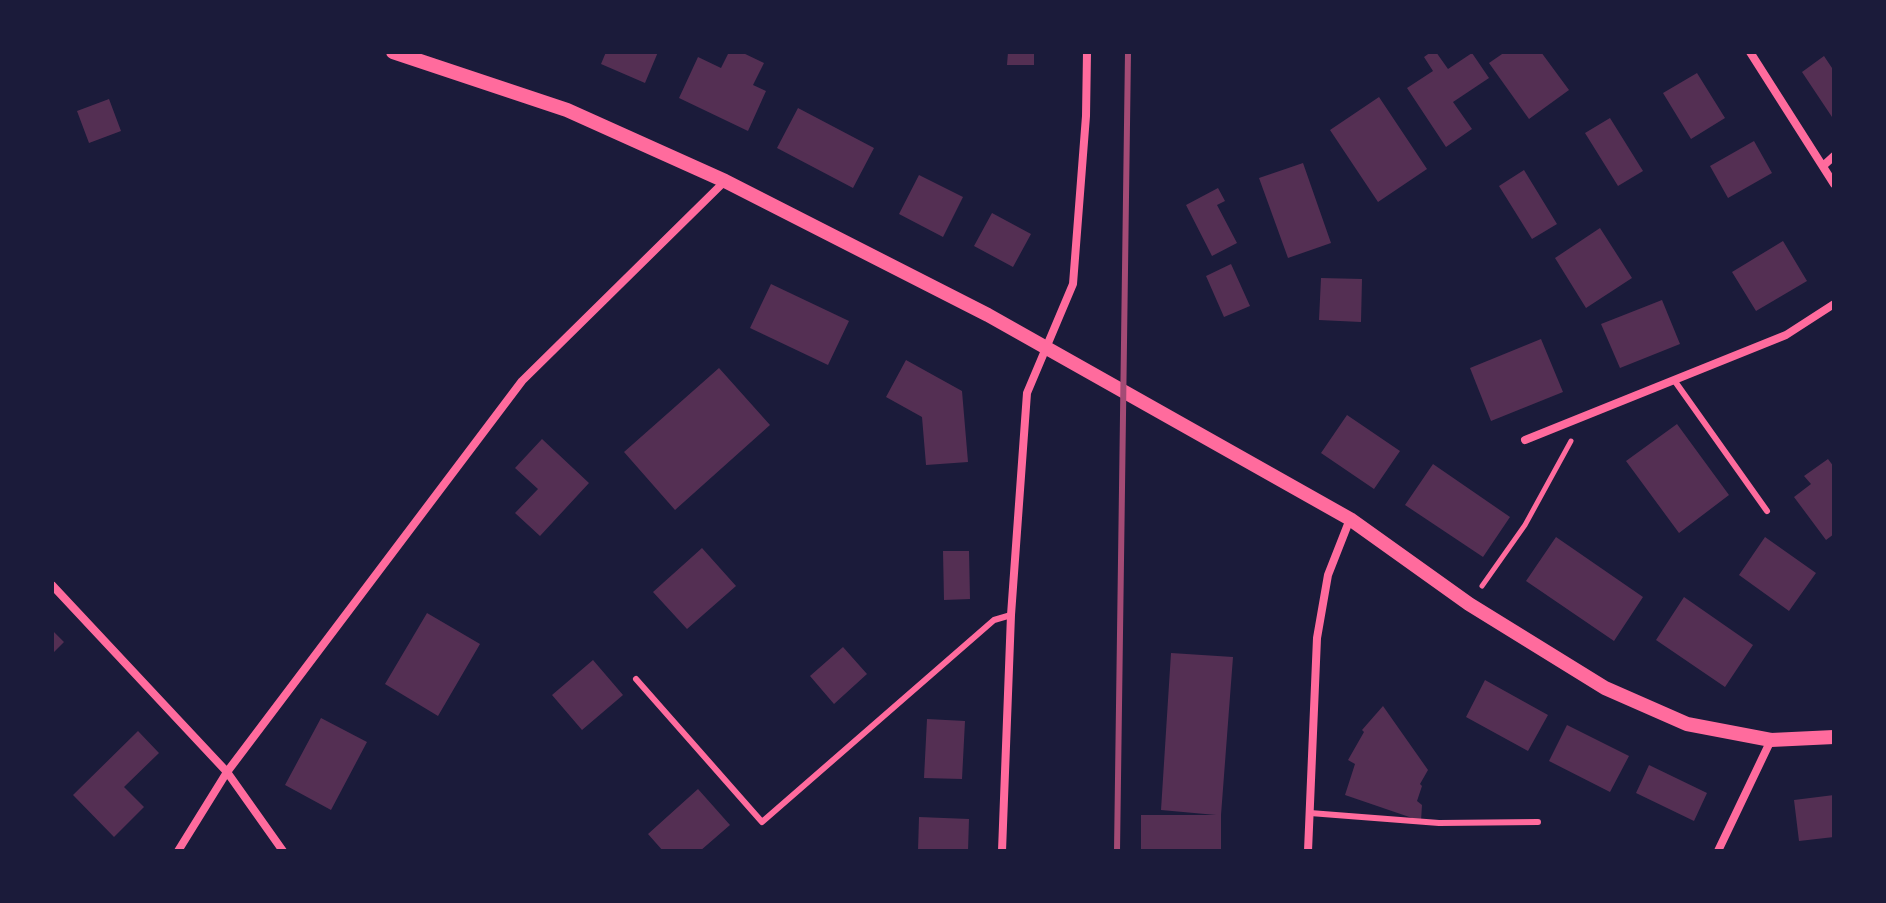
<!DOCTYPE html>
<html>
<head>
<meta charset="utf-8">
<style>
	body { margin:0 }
	#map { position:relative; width:1886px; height:903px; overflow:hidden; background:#1b1b3a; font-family:Roboto,sans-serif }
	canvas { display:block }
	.frame { position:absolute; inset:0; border:54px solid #1b1b3a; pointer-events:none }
</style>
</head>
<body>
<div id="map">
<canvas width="1886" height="903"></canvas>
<div class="frame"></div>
</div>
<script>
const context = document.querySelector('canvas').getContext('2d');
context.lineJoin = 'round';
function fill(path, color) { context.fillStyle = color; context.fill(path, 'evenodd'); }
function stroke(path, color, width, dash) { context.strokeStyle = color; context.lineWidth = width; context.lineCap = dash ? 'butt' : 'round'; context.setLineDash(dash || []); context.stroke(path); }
const building = new Path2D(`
	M606,52h52l-13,31 -44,-19z
	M729,52h12l23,11 -11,22 13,6 -18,40 -69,-33 19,-41 23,11z
	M1008,52h26v13h-27z
	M1431,52h5l12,17 24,-16 17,25 -36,24 19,27 -26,18 -39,-59 26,-17 -9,-14z
	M1505,52h36l28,38 -40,29 -40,-56z
	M1824,56l10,15v49l-32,-48z
	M1697,73l28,45 -34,21 -28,-46z
	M1379,97l48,72 -49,33 -48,-72z
	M109,99l12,32 -32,12 -12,-32z
	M798,108l76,40 -21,40 -76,-40z
	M1610,118l33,53 -25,15 -33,-53z
	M1754,141l18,32 -44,25 -18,-32z
	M1303,163l28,80 -43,15 -29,-80z
	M1524,170l33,54 -25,15 -33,-53z
	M919,175l44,22 -20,40 -44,-23z
	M1218,188l7,13 -8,4 20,38 -25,13 -26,-51z
	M992,213l39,21 -18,33 -39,-21z
	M1600,228l32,50 -46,30 -31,-50z
	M1783,241l24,40 -51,30 -24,-39z
	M1231,264l19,42 -26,11 -18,-41z
	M1321,278l41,1 -1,43 -42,-2z
	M771,284l78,37 -21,44 -78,-37z
	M1662,300l18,44 -60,24 -19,-44z
	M1541,339l22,53 -72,29 -21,-53z
	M906,360l56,31 6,71 -42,3 -4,-48 -36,-20z
	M719,368l51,57 -95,85 -51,-58z
	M1347,415l53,36 -26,38 -53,-36z
	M1677,424l52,71 -50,38 -53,-72z
	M542,439l47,44 -49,53 -25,-23 23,-24 -23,-21z
	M1828,459l6,8v67l-8,6 -32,-43 17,-13 -7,-8z
	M1433,464l77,53 -27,40 -78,-52z
	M1556,537l87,60 -29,44 -88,-60z
	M1765,537l51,36 -27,38 -50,-36z
	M702,548l34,38 -49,43 -34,-37z
	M943,551h26l1,48 -26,1z
	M1684,597l69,48 -28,42 -69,-47z
	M427,613l53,31 -42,72 -53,-32z
	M52,630l12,12 -12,12z
	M843,647l24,27 -33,30 -24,-28z
	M1171,653l62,4 -12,158v36h-80v-36h75l-55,-5z
	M593,660l30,35 -41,35 -30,-35z
	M1485,680l63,35 -20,36 -62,-34z
	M1383,706l45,64 -8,14 2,2 -5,15 5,4 -1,16 -76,-26 10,-31 -7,-4 16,-28 -2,-2z
	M321,718l46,24 -36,68 -46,-25z
	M927,719l38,2 -3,58 -38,-1z
	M1567,725l62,31 -19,36 -61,-31z
	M138,731l21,22 -35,34 20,20 -30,30 -41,-42z
	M1649,765l58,28 -13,28 -58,-28z
	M698,789l32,36 -30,26h-37l-15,-17z
	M1834,795v42l-35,4 -5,-41z
	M919,817l50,2 -1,32h-50z`);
const path = new Path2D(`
	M1482,586l43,-61 46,-84`);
const service = new Path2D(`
	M1674,380l93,131
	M636,679l126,143 232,-202 17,-5
	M1310,813l129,10 99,-1`);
const minor = new Path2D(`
	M1750,52l84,132
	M1823,166l11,-10
	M1525,440l261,-105 48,-31
	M52,585l175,187 56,79
	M178,851l49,-79 295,-391 203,-200
	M1002,851l9,-236 16,-222 46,-109 13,-168 1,-64
	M1308,851l9,-213 11,-63 22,-56
	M1718,851l53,-111`);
const tertiary = new Path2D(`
	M393,52l174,58 158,71 263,134 362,204 119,85 136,84 82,36 84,16 63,-3`);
const rail = new Path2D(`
	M1117,851l11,-799`);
fill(building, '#542f53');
stroke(path, '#ff6b9d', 5);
stroke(service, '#ff6b9d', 6);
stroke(minor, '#ff6b9d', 8);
stroke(tertiary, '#ff6b9d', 14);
stroke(rail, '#a44b75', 6);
</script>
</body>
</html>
